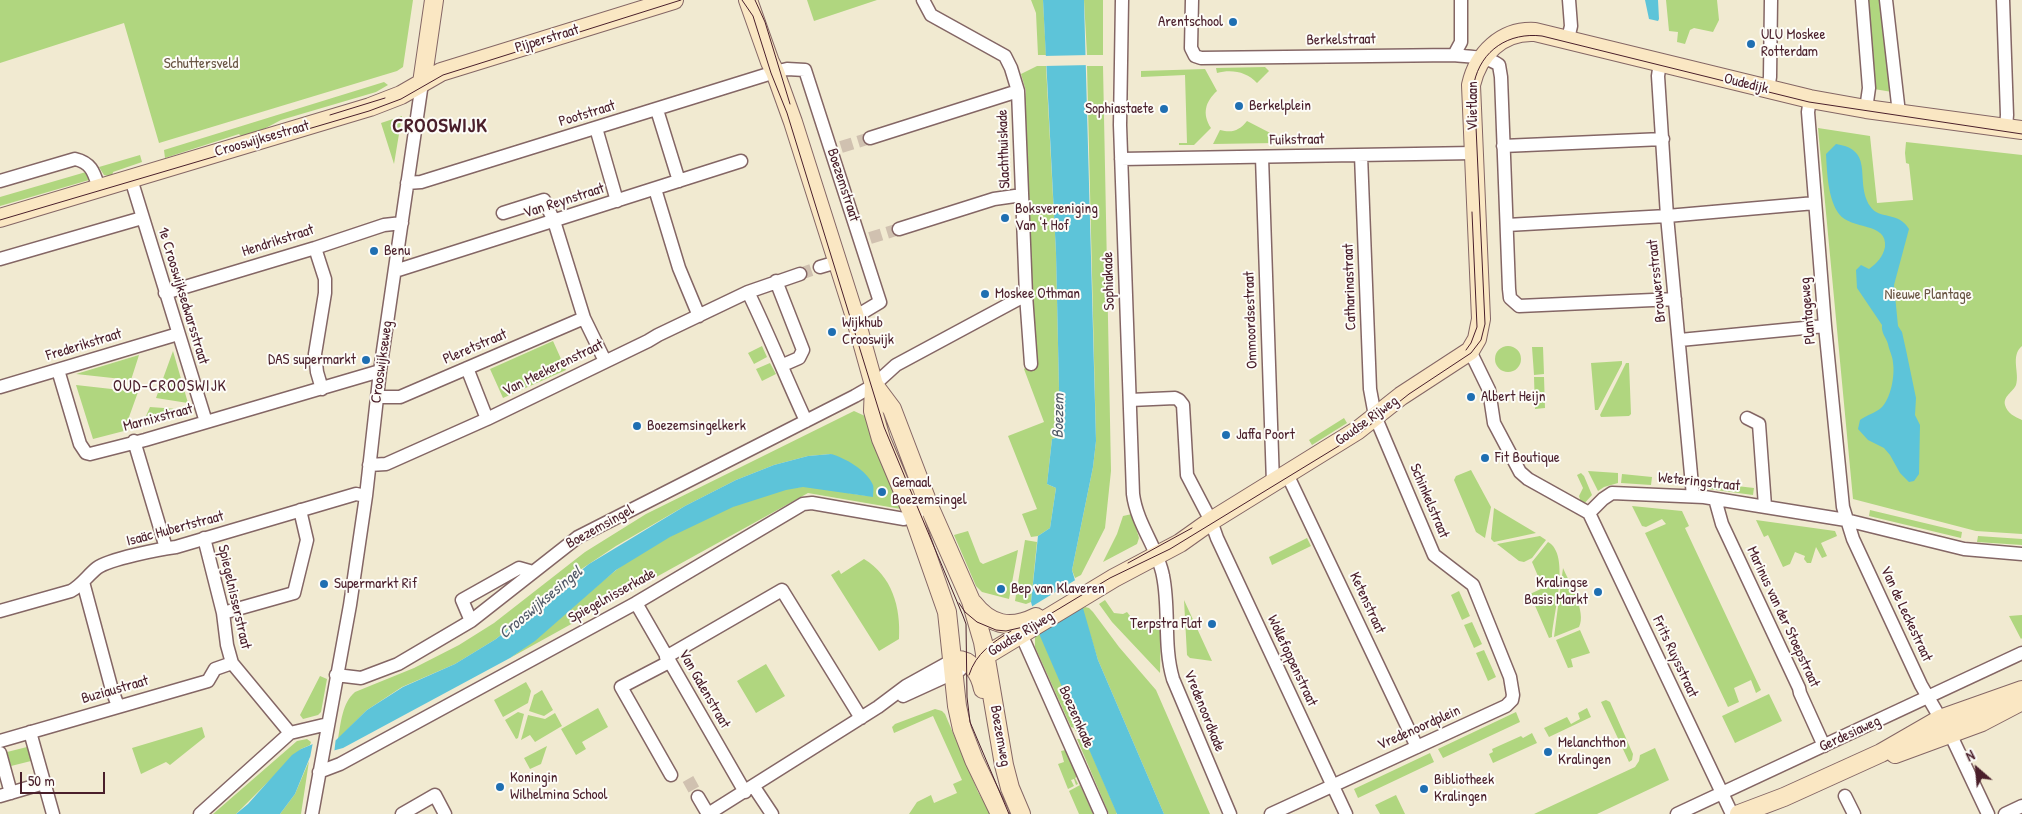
<!DOCTYPE html>
<html>
<head>
<meta charset="utf-8">
<style>
	body { margin:0 }
	#map { position:relative; width:2022px; height:814px; overflow:hidden; background:#f1ead1; font-family:"Patrick Hand",sans-serif }
	canvas { display:block }
	.north { position:absolute; left:1952px; top:744px; width:50px; height:50px; -webkit-text-stroke:4px #fdfcf7; paint-order:stroke; rotate:333deg; font-size:14px; font-weight:700; line-height:20px; text-align:center; color:#4a1f2b }
	.north::after { content:''; display:block; margin:auto; width:18px; height:22px; background:#4a1f2b; clip-path:polygon(50% 0,100% 100%,50% 72%,0 100%) }
	.scale { position:absolute; left:20px; top:772px; width:85px; height:22px; box-sizing:border-box; border:2px solid #4a1f2b; border-top:0; padding-left:6px; font-size:15px; line-height:18px; white-space:nowrap; color:#4a1f2b; -webkit-text-stroke:4px #fdfcf7; paint-order:stroke }
</style>
</head>
<body>
<div id="map">
<canvas width="2022" height="814"></canvas>
<div class="north">N</div>
<div class="scale">50 m</div>
</div>
<script>
const context = document.querySelector('canvas').getContext('2d');
context.lineJoin = 'round';
function fill(path, color) { context.fillStyle = color; context.fill(path, 'evenodd'); }
function stroke(path, color, width, dash) { context.strokeStyle = color; context.lineWidth = width; context.lineCap = dash ? 'butt' : 'round'; context.setLineDash(dash || []); context.stroke(path); }
function label(font, color, halo, rows, align = 'center') {
  context.font = font + ' "Patrick Hand",sans-serif'; context.lineWidth = 4; context.setLineDash([]); context.textBaseline = 'middle'; context.strokeStyle = halo; context.fillStyle = color; for (const [text, x, y, turn = 0] of rows) {
    context.save(); context.translate(x, y); context.rotate((+turn || 0) * Math.PI / 180); context.textAlign = isNaN(turn) ? turn : align; if (halo) context.strokeText(text, 0, 0); context.fillText(text, 0, 0); context.restore();
  }
}
const green = new Path2D(`
	M0,0h413l-10,67 -6,4 -238,72 -35,-120 -124,40z
	M807,0h70l-63,21z
	M1031,0h12l3,55h-8l-2,-42z
	M1084,0h19v55h-16z
	M1666,0h51l2,20 -6,12 -19,-4 -4,2 -5,14 -8,-2 1,-10 -9,-1z
	M1865,0h18l9,92 -18,-3z
	M1037,66h9l10,187 4,181 -1,3 -7,2 -5,45 9,4 -6,40 -12,8 -7,1 -9,-23 15,-5 -29,-73 36,-14 -20,-53 9,-9 -9,-254 2,-15 -5,-17z
	M1087,66h16l8,405 -6,57 -24,47 -6,3 -3,-8 21,-103 3,-26z
	M1265,67l4,4 -12,12c-10,-11 -25,-14 -40,-10l-1,-5z
	M1205,69l12,22c-12,11 -15,23 -6,37l-17,17h-15v-2h8l-2,-68 -44,2v-6z
	M384,82l4,3 -12,7 -95,28 -21,11 -19,5 -2,-2 -74,24 -1,-8z
	M402,116l-8,48 -13,-41z
	M1247,121l31,16 -2,6 -63,1 7,-14c12,3 19,1 27,-9z
	M1818,128l52,8 7,67 36,-3 -4,-36 -3,-1 -1,-10 1,-11 116,13v191c-12,10 -2,27 -6,39 -3,7 -13,11 -11,20 2,8 10,12 17,15v114l-46,-3 -123,-32z
	M140,155l2,7 -29,10 -1,5 -8,-2 -5,-8z
	M86,172l3,8 -89,26v-9z
	M553,341l13,29 -63,28 -13,-29z
	M1495 359a13 13 0 1 1 26 0a13 13 0 1 1-26 0Z
	M762,346l5,11 -13,7 -6,-11z
	M1532,347h11l1,27 -10,1z
	M173,351l15,52 -32,-5z
	M139,355l-8,25 -55,-6z
	M1622,361v3l-24,46h-3l-4,-47z
	M770,363l6,11 -14,7 -6,-12z
	M1626,363h3l2,51 -2,2 -28,1 -1,-2z
	M1534,377h10l1,31 -10,1z
	M76,385l62,7 -14,39 -31,8z
	M150,407l41,3 -2,3 -47,12z
	M854,411l11,5 36,93 -93,-16 -298,165c38,-26 69,-59 105,-87 38,-30 139,-81 186,-84 23,-2 49,9 72,9l-42,-42 -23,2 -34,9 -38,15 -51,26 -69,40 -42,28 -78,65 -41,25 -53,23 -35,23 -29,29c3,-16 4,-36 17,-47l59,-24 45,-23 35,-22 91,-71 61,-38z
	M1344,418l3,5 -35,22 -3,-5z
	M1471,470l20,37 -6,31 -9,-6 -22,-52 2,-4z
	M1588,471l30,2v10l-14,4 -6,4z
	M1581,473l3,3 8,19 -10,11 -3,-10 4,-8 -6,-13z
	M1622,474l30,3 -1,8 -30,-2z
	M1702,482l52,6 -1,7 -52,-7z
	M1632,506l50,5 7,15 -4,2 76,162 -5,3 -5,-13 -17,8 5,14 -11,5 -83,-174 21,-9 -4,-5 -16,8 -4,-1z
	M1494,508l42,25 -42,9 -3,-3z
	M1870,510l92,22 -1,6 -92,-22z
	M1132,514l7,24 -2,6 -34,18 14,-28 6,-18z
	M1756,520l79,11 2,5 -16,7 6,13 -5,2 -6,-11 -5,16h-4l-3,-4 1,-3 -10,-4 -5,12 -7,3 -15,-32 -4,2z
	M968,531l12,31 3,2 35,-14 -9,49 -27,-7 -6,-6 -22,-51z
	M1540,536l6,4 -14,18 -8,4 -5,-1 -22,-17z
	M1978,536l44,3v6l-45,-3z
	M1307,538l4,8 -39,19 -3,-8z
	M1025,540l12,2 -6,60 -5,2 -11,-3z
	M1548,542c23,12 5,73 4,95l-3,1 -19,-44 13,-6 -11,-26z
	M864,559c28,17 37,48 35,80l-20,12 -48,-76 8,-5 2,4z
	M1563,568c6,14 24,44 16,59l-25,10z
	M1459,591l11,25 -8,4 -11,-25z
	M1105,600l9,13 9,1 4,-2 14,18 20,-10 -1,53 -48,-51 -13,-18z
	M1184,600l28,61 -22,-3 -3,-3z
	M1085,607l4,1 4,4 26,35 37,43 54,124h-46l-66,-154 -16,-51z
	M2022,615v23l-1,1 -12,-23z
	M1472,622l10,22 -8,4 -10,-23z
	M1580,630l10,23 -19,6 2,8 -5,1 -12,-28z
	M1040,634l77,179 -1,1h-7l-32,-75h3l-6,-11 -3,-1 -36,-80v-10z
	M1484,650l12,27 -8,4 -12,-28z
	M766,664l19,32 -29,17 -19,-32z
	M320,676l7,3 -6,33 -3,3 -15,4 -3,-4z
	M526,682l5,9 -3,12 -25,14 -9,-17z
	M542,690l11,20 -9,6 -15,-5 5,-16z
	M1769,694l13,27 -47,22 -13,-27z
	M1606,700l4,2 23,52 -1,6 -3,2 -28,-60z
	M598,708l10,19 -26,15 4,7 -10,6 -15,-26z
	M1587,708l4,9 -42,20 -5,-9 23,-11 4,7 9,-5 -2,-6z
	M935,709l7,2 3,3 33,78 13,22h-82l8,-12 14,-7 3,8 23,-10 -4,-9 9,-4 -29,-64 -39,17 -2,-6 3,-3z
	M518,712l6,2 -6,24 -2,1 -11,-19z
	M1516,712l4,10 -77,36 -5,-9z
	M555,713l7,13 -27,16 -5,-7 -9,5 7,-25 17,4z
	M202,727l3,10 -35,28 -4,-3 -25,12 -9,-26z
	M1532,733l5,10 -44,20 -4,-9 4,-2 -1,-3 29,-13 2,2z
	M307,739l4,3 -1,3 -9,4 -65,65h-23l84,-73z
	M547,746l-6,18 -11,5 -6,-11z
	M27,747l4,14 -20,5 -4,-14z
	M1655,748l14,32 -72,34h-63l101,-47 4,-6 1,-6z
	M1066,750l12,26 -3,2 3,6 -2,1 -2,-6 -3,1 3,6 -6,3 -10,-25 6,-2 -3,-11z
	M1430,753l4,9 -76,36 -4,-9z
	M309,761l-8,53h-21l15,-20z
	M1080,785l13,29h-14l-10,-23z
	M1396,795l9,19h-25l-5,-9z`);
const water = new Path2D(`
	M1043,0h41l12,441 -3,26 -21,103 26,90 66,154h-47l-77,-178 -9,-34 7,-66 12,-8 6,-40 -9,-4 5,-45 7,-2 1,-3 -4,-181z
	M1645,0h13l1,19 -1,2 -9,-2z
	M1836,144c40,6 18,37 34,62 8,14 29,5 39,23l-15,56 4,41 4,6 4,18 10,48 -1,17 5,10 -1,49 -5,7 -5,1 -9,-9 -10,-18 -6,-7 -16,-8 -10,-11 2,-9c7,-5 15,-7 21,-12 10,-9 14,-33 12,-45 0,-6 -4,-13 -5,-19 -2,-7 -7,-11 -6,-19l-25,-37 -1,-18 5,-5 8,4c8,-6 14,-12 16,-22 3,-25 -34,-17 -46,-33 -11,-15 -12,-41 -13,-60z
	M831,454c14,4 36,16 42,31 1,3 0,9 0,12l-70,-10 -17,3 -53,17 -63,30 -54,33 -81,71 -25,17 -167,90 -33,9 -15,37 -15,20h-44l12,-10 44,-49 9,-6 12,-5v3l23,-7 31,-30 36,-23 52,-23 41,-25 93,-75 96,-58 51,-26 38,-15 34,-9z`);
const pier = new Path2D(`
	M1089,55l1,10 -46,1 -1,-10z
	M1077,579l6,27 -46,28 -6,-27z
	M336,737l-2,17 -22,5 -3,4 4,-21 2,2z`);
const streetTunnel = new Path2D(`
	M841,147l29,-9
	M870,238l29,-9
	M800,274l20,-7
	M688,779l10,18`);
const street = new Path2D(`
	M923,0l8,15 74,41 6,12 7,23 8,204 5,69
	M1122,0l-2,125 13,369c4,31 25,54 30,82 7,34 0,69 10,103l57,135
	M1192,0l-1,48 4,8 6,2 253,-3c14,2 33,1 45,10l2,12 8,212 1,9 9,8 156,-7
	M1862,0l7,88 -3,21
	M1886,0l13,113
	M2003,0l4,115 -1,12
	M1568,39l3,-13 -2,-26
	M1454,55l7,-13v-42
	M1660,63l-2,13 9,140 26,280
	M1768,89l2,-12 1,-77
	M1810,99l-2,13 17,214 18,181 10,32 68,146 33,57 34,72
	M657,110l22,71
	M596,128l21,73
	M870,138l148,-47
	M1503,146l160,-7
	M1262,157l11,326
	M1121,159l353,-6
	M131,179l75,243
	M0,181l75,-22c17,4 19,14 24,29
	M407,183l14,-1 354,-110 12,-3 18,1 75,232 -25,15
	M655,189l24,79 20,48
	M503,213l41,-13 10,21 30,97 21,43
	M1507,225l160,-9 148,-13
	M899,229l95,-30 28,-4
	M315,248l10,31v14l-10,61 2,18 5,17
	M0,259l142,-41
	M820,267l17,-5
	M395,271l346,-110
	M776,281l27,69 -4,8 -16,7
	M748,292c21,43 38,86 58,129
	M165,293l150,-45 69,-23 18,-2
	M1680,340l145,-14
	M1470,351l19,39 5,33 26,49 8,7 61,34 14,-14 9,-6 92,4 142,23 118,29 58,5
	M467,368l20,51
	M58,370l22,74 6,9 4,1 55,-14 235,-69
	M0,387l178,-53
	M377,397h23l184,-79
	M1130,400l45,-2 4,2 4,5 4,70 24,46 6,17 129,276
	M1747,418l12,6 6,82
	M134,441l32,107
	M369,465l17,-1 101,-45 161,-78 10,-6 90,-43 52,-18
	M1287,474l130,273
	M1715,499l7,25 77,164 1,5 24,53
	M1589,513l143,301
	M204,538l19,75 4,32 5,18 58,70
	M83,582l29,108 6,16
	M636,603l109,189
	M0,611l71,-20c11,-6 17,-16 26,-23 12,-9 63,-19 79,-21l180,-53 10,2
	M223,613l71,-20 13,-53 -7,-30
	M471,621l-9,-21 57,-32 14,4
	M1021,634l80,180
	M666,657l116,-67 79,128
	M669,662l-48,25 50,88
	M336,675l25,3 37,-14 73,-43 107,-84 277,-141 19,-11 22,-20 130,-70
	M903,696l57,-26
	M30,732l23,82
	M0,741l208,-60 7,-12 17,-6
	M0,753l11,40
	M319,772l21,-8 296,-161 167,-99 9,-1 92,16 25,-13
	M754,787l18,27
	M0,796l44,-13
	M1845,796l9,18
	M698,797l10,17
	M200,814l90,-81 38,-9
	M312,814l38,-209 16,-109 14,-125 42,-288
	M402,814l33,-19 10,19
	M708,814l170,-107 28,-21 47,-26
	M1271,814l235,-108 6,-6 1,-5 -3,-18 -37,-92 -39,-30 -59,-139 -5,-27 -9,-234
	M1677,814l345,-161
	M2005,814l17,-8`);
const secondary = new Path2D(`
	M748,0l22,62 5,10 18,50 62,195 19,68 -1,26 8,28 32,76 34,97 10,94 5,23 12,31 26,54
	M422,83l12,-83
	M0,218l370,-111 31,-12 40,-23 233,-72
	M874,385l18,24 37,97 42,95 12,41 21,123 6,23 11,26
	M973,603c17,22 37,27 63,14
	M985,656l129,-78 66,-35 31,-22 147,-91 43,-34 69,-45 7,-12 4,-20 -10,-234c7,-31 31,-55 64,-53l275,67 56,10 156,21
	M953,660c18,-2 27,14 30,29
	M1895,754l87,-32 40,-21
	M1739,814l45,-17 97,-44 59,-34 82,-29`);
const tram = new Path2D(`
	M742,0l11,16 18,57 16,40 97,314 79,189 3,8 1,73 3,25 39,92
	M755,0l10,22 25,82
	M330,115l55,-17
	M0,220l369,-109 32,-12 42,-24 238,-75
	M1466,350l5,-7 6,-16 -5,-115
	M1128,563l64,-35
	M959,603l6,9 12,10 19,8 10,1 26,-6 78,-47 60,-29 190,-116 49,-39 62,-41 10,-13 4,-16 -11,-241c7,-33 35,-51 68,-47l267,66 213,32
	M969,675c7,-22 23,-32 42,-44`);
const markers = [
	[1233,22,5,"#1f6fb2"],
	[1751,44,5,"#1f6fb2"],
	[1239,106,5,"#1f6fb2"],
	[1164,109,5,"#1f6fb2"],
	[1005,218,5,"#1f6fb2"],
	[374,251,5,"#1f6fb2"],
	[985,294,5,"#1f6fb2"],
	[832,332,5,"#1f6fb2"],
	[366,360,5,"#1f6fb2"],
	[1471,397,5,"#1f6fb2"],
	[637,426,5,"#1f6fb2"],
	[1226,435,5,"#1f6fb2"],
	[1485,458,5,"#1f6fb2"],
	[882,492,5,"#1f6fb2"],
	[324,584,5,"#1f6fb2"],
	[1001,589,5,"#1f6fb2"],
	[1598,592,5,"#1f6fb2"],
	[1212,624,5,"#1f6fb2"],
	[1548,752,5,"#1f6fb2"],
	[500,787,5,"#1f6fb2"],
	[1424,789,5,"#1f6fb2"]
];
const poiNames = [
	["Arentschool",1223,22,"right"],
	["ULU Moskee",1761,35],
	["Rotterdam",1761,52],
	["Berkelplein",1249,106],
	["Sophiastaete",1154,109,"right"],
	["Boksvereniging",1015,209],
	["Van 't Hof",1015,226],
	["Benu",384,251],
	["Moskee Othman",995,294],
	["Wijkhub",842,323],
	["Crooswijk",842,340],
	["DAS supermarkt",356,360,"right"],
	["Albert Heijn",1481,397],
	["Boezemsingelkerk",647,426],
	["Jaffa Poort",1236,435],
	["Fit Boutique",1495,458],
	["Gemaal",892,483],
	["Boezemsingel",892,500],
	["Kralingse",1588,583,"right"],
	["Basis Markt",1588,600,"right"],
	["Supermarkt Rif",334,584],
	["Bep van Klaveren",1011,589],
	["Terpstra Flat",1202,624,"right"],
	["Melanchthon",1558,743],
	["Kralingen",1558,760],
	["Koningin",510,778],
	["Wilhelmina School",510,795],
	["Bibliotheek",1434,780],
	["Kralingen",1434,797]
];
const streetNames = [
	["Pijperstraat",547,39,-17],
	["Berkelstraat",1341,40,-1],
	["Oudedijk",1746,84,14],
	["Vlietlaan",1473,106,-90],
	["Pootstraat",587,114,-17],
	["Crooswijksestraat",262,139,-16],
	["Fuikstraat",1297,140,-1],
	["Slachthuiskade",1004,149,-92],
	["Boezemstraat",843,185,72],
	["Van Reynstraat",564,201,-18],
	["Hendrikstraat",278,241,-18],
	["Sophiakade",1109,281,-92],
	["Brouwersstraat",1657,281,-96],
	["Catharinastraat",1350,287,-92],
	["1e Crooswijksedwarsstraat",183,296,73],
	["Plantageweg",1808,311,-95],
	["Ommoordsestraat",1251,320,-92],
	["Frederikstraat",84,345,-17],
	["Pleretstraat",475,347,-23],
	["Crooswijkseweg",382,362,-82],
	["Van Meekerenstraat",553,368,-26],
	["Marnixstraat",158,418,-15],
	["Goudse Rijweg",1367,421,-36],
	["Weteringstraat",1699,482,6],
	["Schinkelstraat",1429,501,67],
	["Boezemsingel",600,527,-29],
	["Isaäc Hubertstraat",175,529,-15],
	["Spiegelnisserkade",612,596,-29],
	["Spiegelnisserstraat",234,597,77],
	["Ketenstraat",1367,603,65],
	["Van de Leckestraat",1906,614,65],
	["Marinus van der Stoepstraat",1783,617,65],
	["Goudse Rijweg",1021,634,-31],
	["Frits Ruysstraat",1675,657,65],
	["Wollefoppenstraat",1292,661,65],
	["Van Galenstraat",704,689,60],
	["Buziaustraat",115,690,-16],
	["Vredenoordkade",1204,711,68],
	["Boezemkade",1076,717,66],
	["Vredenoordplein",1419,728,-24],
	["Gerdesiaweg",1850,734,-25],
	["Boezemweg",1000,736,80]
];
const parkNames = [
	["Schuttersveld",201,64],
	["Nieuwe Plantage",1928,295]
];
const neighbourhoodNames = [
	["OUD-CROOSWIJK",170,387]
];
const waterNames = [
	["Boezem",1059,416,-89],
	["Crooswijksesingel",541,603,-40]
];
const districtNames = [
	["CROOSWIJK",440,127]
];
fill(green, '#b0d67f');
fill(water, '#5dc4d9');
fill(pier, '#f1ead1');
stroke(streetTunnel, '#d0c1b0', 12, [12, 6]);
stroke(street, '#846665', 15);
stroke(secondary, '#846665', 20);
stroke(street, '#fff', 12);
stroke(secondary, '#fae7c3', 18);
stroke(tram, '#4a1f2b', 1);
for (const [x, y, r, color] of markers) { const dot = new Path2D(); dot.arc(x, y, r, 0, 2 * Math.PI); context.fillStyle = color; context.fill(dot); stroke(dot, '#fdfcf7', 2); }
label('15px', '#4a1f2b', '#fdfcf7', poiNames, 'left');
label('15px', '#4a1f2b', '#fdfcf7', streetNames);
label('15px', '#695644', '#fdfcf7', parkNames);
context.letterSpacing = '1px';
label('16px', '#4a1f2b', '#fdfcf7', neighbourhoodNames);
context.letterSpacing = '0px';
label('italic 16px', '#515968', '#fdfcf7', waterNames);
context.letterSpacing = '1px';
label('bold 20px', '#4a1f2b', '#fdfcf7', districtNames);
context.letterSpacing = '0px';
</script>
</body>
</html>
